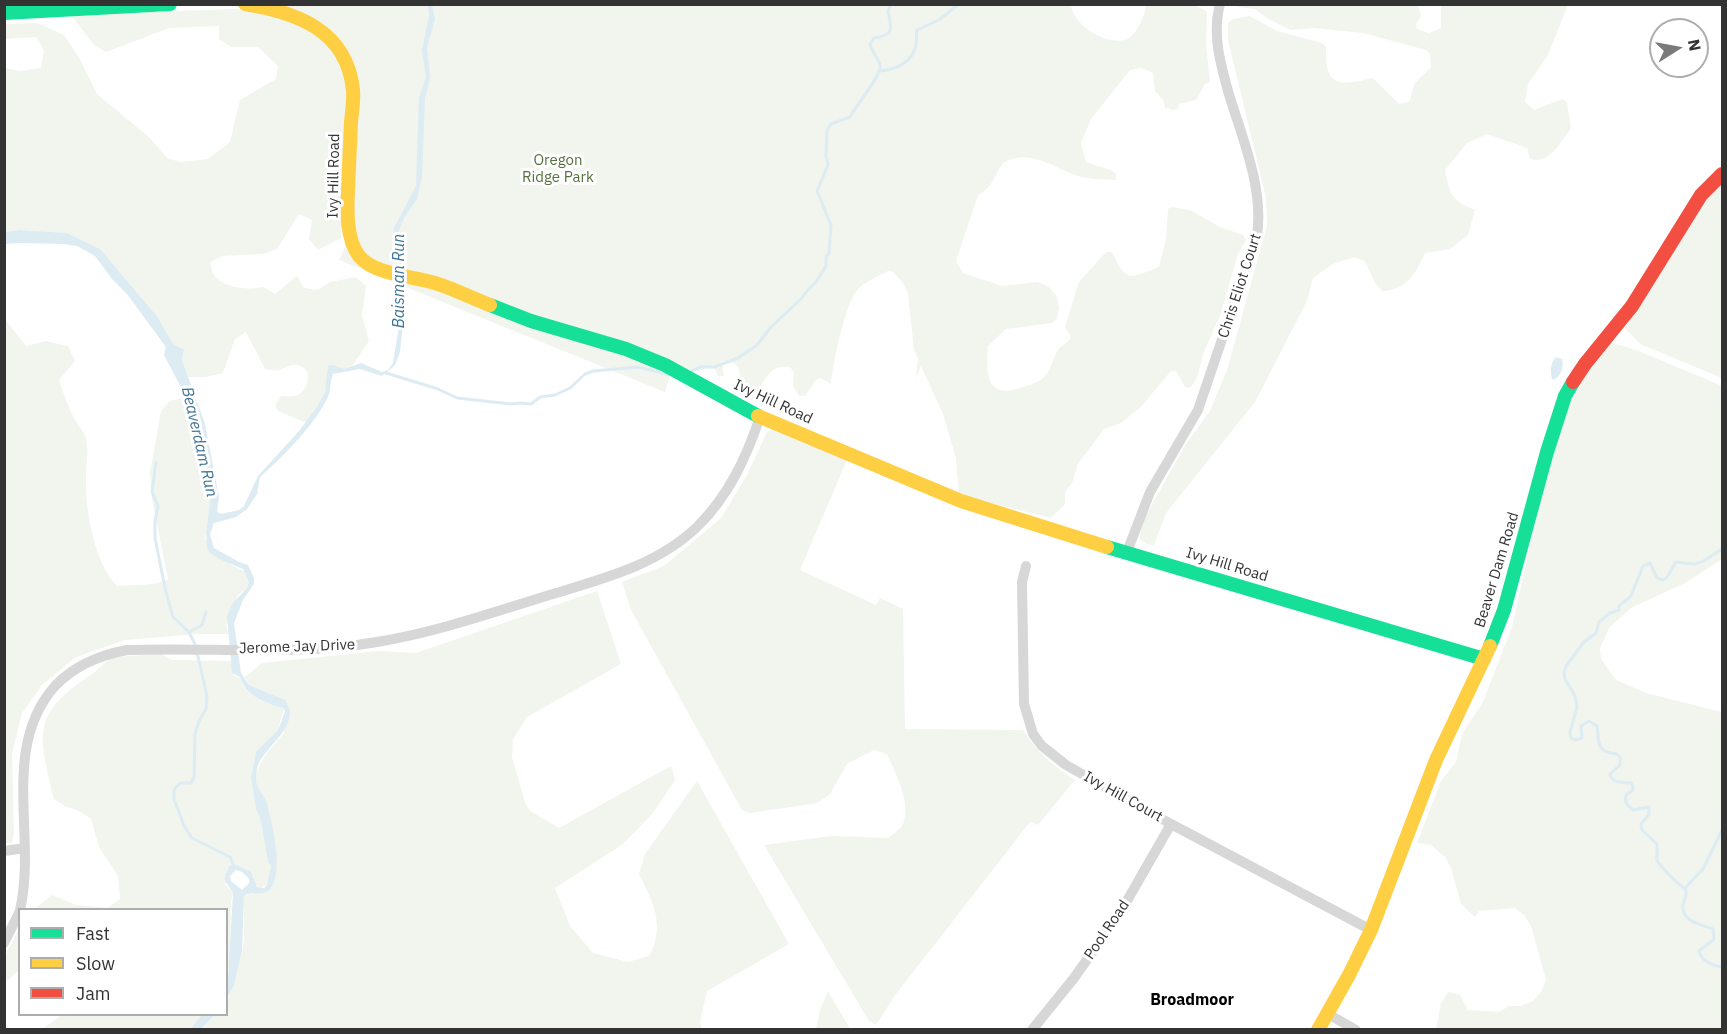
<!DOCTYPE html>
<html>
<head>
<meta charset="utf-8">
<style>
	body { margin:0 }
	#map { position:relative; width:1727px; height:1034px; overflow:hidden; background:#fff; font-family:"IBM Plex Sans",sans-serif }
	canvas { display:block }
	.frame { position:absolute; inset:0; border:6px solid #333; pointer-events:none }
	.legend { position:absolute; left:18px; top:908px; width:210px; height:108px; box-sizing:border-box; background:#fff; border:2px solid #adadad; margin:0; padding:8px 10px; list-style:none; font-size:18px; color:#333 }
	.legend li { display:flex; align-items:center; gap:12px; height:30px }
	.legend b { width:30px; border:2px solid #adadad }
	.north { position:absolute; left:1649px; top:18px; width:60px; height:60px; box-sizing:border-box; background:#fff; border:2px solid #adadad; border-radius:50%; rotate:79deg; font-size:16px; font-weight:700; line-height:24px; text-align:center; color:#333 }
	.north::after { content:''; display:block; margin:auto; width:21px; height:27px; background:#7a7a7a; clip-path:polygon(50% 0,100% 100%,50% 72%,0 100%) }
</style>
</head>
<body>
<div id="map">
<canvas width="1727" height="1034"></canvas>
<div class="frame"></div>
<ul class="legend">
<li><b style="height:8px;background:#16e098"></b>Fast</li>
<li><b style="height:8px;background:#ffcf43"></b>Slow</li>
<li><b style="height:8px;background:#f24e42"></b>Jam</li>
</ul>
<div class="north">N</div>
</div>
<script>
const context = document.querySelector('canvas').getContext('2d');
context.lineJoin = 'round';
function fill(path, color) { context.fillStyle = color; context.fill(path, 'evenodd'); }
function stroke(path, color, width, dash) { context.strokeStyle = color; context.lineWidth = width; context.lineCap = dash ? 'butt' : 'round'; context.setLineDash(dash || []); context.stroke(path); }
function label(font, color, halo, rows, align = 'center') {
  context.font = font + ' "IBM Plex Sans",sans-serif'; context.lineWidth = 6; context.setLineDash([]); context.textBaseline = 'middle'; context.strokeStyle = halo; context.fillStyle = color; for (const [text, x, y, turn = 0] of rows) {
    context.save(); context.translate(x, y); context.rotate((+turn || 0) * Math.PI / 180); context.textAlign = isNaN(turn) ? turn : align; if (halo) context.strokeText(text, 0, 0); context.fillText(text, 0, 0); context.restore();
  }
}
const green = new Path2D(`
	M1071,4c1,21 35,41 54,36 12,-4 20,-25 21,-35 18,0 47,-5 61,7l-1,31 4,39 -5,2 -9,16 -17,4 -1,5 -6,1 -5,-3 -1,3 -3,-10 -8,-9 -2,-18 -12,-5 -11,2 -39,49 -10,24 5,19 25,8 5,4v6c-12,-1 -26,0 -38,-4 -22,-7 -46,-27 -71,-15 -12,6 -10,25 -29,34l-22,66 7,12 39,13 36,-4 11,5 8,10 2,11 -2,11 -5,4 -46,6 -18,17c-2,25 -3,54 32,42 9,-3 20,-5 26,-13 6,-7 7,-18 12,-25 4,-6 10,-6 13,-13l-6,-10 14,-45 27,-30h6c15,32 17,26 47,15l7,-28 2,-30 4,-2 18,3 30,17 23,8 3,5 -8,14 -18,62 -17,38 -6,24 -7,10 -5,-1 -9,-16h-5l-30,36 -20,16 -17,6 -26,35 -6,19 -7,9v12l-14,14 -92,-23 -3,-37 -13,-44 -22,-48 -5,13 2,-20 -4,-9 -6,-57 -6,-11 -9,-10 -5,-1c-9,5 -21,10 -29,17 -14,14 -26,75 -28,96l-10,-6 -5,2 -11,16h-6l-6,-10 1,-13 -4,-6c-20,-4 -27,15 -34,30l-5,2 -7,-9 -6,-23 -4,-4 -12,-2 2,15h-6l-5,-10 -18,6 -21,-9 -9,29 -326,-132 15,-31 -7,-173 -68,-51z
	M1237,5h181l3,11 -5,8 1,5 12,4 12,-5v-23h127l-20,50 -20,29 -3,18 9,8 28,-11 5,3 4,26c-10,13 -21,37 -41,31l-3,-11 -40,-14 -20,9 -22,27c5,25 6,30 30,40l-7,25 -18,14 -25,4c-9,20 -18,37 -43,38l-7,-8 -10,-22 -11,-4 -21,7 -20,14 -6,23 -52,101 -89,111 -12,32h-6l-8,-6 1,-15 45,-80 24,-33 17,-41 40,-144 -1,-28 -38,-158v-17l5,-4 17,-3 27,15 45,12 4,4c-1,41 13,39 47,31l26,26 11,-3 4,-17 17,-17 -1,-13 -4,-4 -63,-17 -49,-5 -23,2 -23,-11 -13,-10 -17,-2z
	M234,9l47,6 34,19 16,13 12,22 8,34 -10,135 -23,12 -9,-11 3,-19 -13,-6 -22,35 -14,5 -41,2 -12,6c1,4 2,10 4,13 10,14 35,15 50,12l11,7 22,-18 7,12 13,2 13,-8 26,-5 10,9 -4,29 7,26 -16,24 -9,4 -10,-4 -7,6c3,20 -10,36 -21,52l-28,-12 -3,-6 6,-9c4,0 10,1 14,0 12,-3 19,-24 6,-30 -9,-4 -14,2 -22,4 -5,1 -9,0 -14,-1l-19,-37 -11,7 -12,34 -18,4h-17l-6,-17 2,-8 -11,-8 -16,-28 -57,-67 -33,-16 -47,-3 -15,2v-164l15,3 21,-3 3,-18 -8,-13 -31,2 -1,-15 33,-1 27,12 15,22 18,37 53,44 17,20 13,4 28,-3 22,-17 10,-42 36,-21 2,-13 -20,-19h-27l-12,-8v-13l-50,2 -63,24 -12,-7 -23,-30z
	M1722,183v195l-82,-34 -15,-16 82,-130z
	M4,318l22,28 20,-5 22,5 7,15 -16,19c5,15 10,30 18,43 3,6 8,10 9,16 3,12 0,25 0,37 -1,33 8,87 31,110 17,-2 36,1 51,-7l-16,-80 -2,-26 11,-62 9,-10 16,-4 16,52 8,52 -5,38 26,26 13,6 5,11 -2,6 -9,7 -12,31 3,8h-31l-73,6 -49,17 -34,28 -20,28 -10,41 2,79 -2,10h-8z
	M1609,342l30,9 83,35v173l-35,23 -56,26 -22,20 -9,20 1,11 15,21 30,13 76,19v317h-286l5,-26 7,-11 12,3 8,15 31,2 10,-6h12l12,-5 8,-9 5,-12 -15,-54 -7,-11 -9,-7 -36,3 -4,6 -14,-13 -10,-36 -6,-11 -14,-12 -14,-2 24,-62 15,-19 6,-28 21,-32 29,-75 22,-100 29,-105 17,-42z
	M772,430l75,30 -47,110 76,35 4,-7 23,11 2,120 118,1c14,22 31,37 52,50l-37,45 -8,-3 -134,172 -20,31 -7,-4 -105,-176 67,-9 57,2c4,-3 11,-8 14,-12 11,-22 -7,-53 -15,-72l-13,-4 -27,14 -17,30 -13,9 -67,10 -8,-3 -111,-200 -9,-28 42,-16 57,-48 26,-43 20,-43z
	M597,591l24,73 -94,53 -14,22 -1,18 14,48 4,6 29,17 112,-62 4,14 -22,33 -30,31 -68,44 15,38 23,27 35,9 21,-6c17,-30 4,-54 -10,-82l6,-20 52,-73 92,163 -82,47 -7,31 2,7 -501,1 14,-15 11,-1c1,-21 12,-41 16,-62 4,-19 1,-38 2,-56l28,-9 -1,-65 -6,-23 -8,-11 -2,-14 11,-20 18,-21 1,-33 -36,-15 -4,-8 17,-14 117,-12 37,2z
	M161,654l11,6 59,1 2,14 7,3c5,18 27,26 44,30l-6,22 -22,23 -5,24 5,32 5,12 7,41 3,4 -4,19 -8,3 -4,-4 -2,-9 -19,-11 -9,20 8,9 -2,8 -1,59 -3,16 -1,-66h-193l19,-15 24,10 31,3 13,-9 -2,-23 -19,-29 -8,-28 -12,-8 -14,-5 -11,-7c-16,-66 -23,-85 38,-125 6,-4 12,-12 18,-15 7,-3 41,-4 51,-5z
	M19,930v40l-12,11c-7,-22 2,-33 12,-51z
	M828,991l22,38h-34l4,-19z
	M62,1015h140l-12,14 -149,1z`);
const water = new Path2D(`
	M428,5h4l3,14 -8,28 3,31 -5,20 -3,79 -5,22 -13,19 -7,17 7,27 -3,5 -1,16 3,41 -3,28 -5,13 -13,11 -22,-7 -27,5c-3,7 -2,15 -5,23 -12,26 -46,61 -68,80l-3,17 -10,15 -11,8 -22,6 -4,11 4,14 25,14 9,3 6,13v6l-11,16 -9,23 7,50 8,12 36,15 5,11c0,27 -33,39 -34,64 -1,15 8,18 11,29 5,18 18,72 2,86 -8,7 -16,0 -25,6l-2,55 -8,34 -7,13 6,-105c-8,-14 -12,-11 -3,-28h7l14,7 6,15 7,1 3,-3 4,-19 -3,-4 -7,-41 -5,-12 -5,-32 5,-25 22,-22 7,-18 -1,-4c-17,-4 -39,-12 -44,-31l-8,-4 -5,-57 6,-13 14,-15 2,-6 -6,-13 -24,-10 -10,-7 -2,-5 -1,-14 4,-32 -8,-52 -16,-52 -22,-42 2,-8 -39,-53 -15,-15 -17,-23 -18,-10 -13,-2 -44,-1 -15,1v-12l15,-2 47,3 33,16 57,67 16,28 11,6 -2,10 23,64 14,73 -2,15 4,2 18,-4 5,-4 14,-30 41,-45 18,-24 8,-15 3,-26 6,-1 10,4 17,-6 21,9 6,-2 5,-7 7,-43 -6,-92 22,-42 3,-88 7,-21 -4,-27 7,-34zM236,870l6,2 7,7v4l-7,7 -11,-9 -1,-5z
	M1556,357l6,2c2,9 -1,16 -8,21l-2,-1c-2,-9 -2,-15 4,-22z
	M202,1015h13l-14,14h-11z`);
const stream = new Path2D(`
	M880,71c15,-1 34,-9 36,-27 1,-5 0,-9 1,-14l22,-10 20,-16
	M692,371l8,-4h14l24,-9 19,-13 14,-18 30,-28 5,-7 10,-10 10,-16v-9l3,-4 2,-28 -14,-34 11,-26 -2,-9 1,-26 4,-6 19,-7c4,-9 33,-43 30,-52 -2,-7 -8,-13 -10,-21l4,-6c22,-3 17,-10 14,-27l3,-7
	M386,373l52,16 19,9 54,6 9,-1 11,1 9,-7 15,-2 15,-7 15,-14 8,-3 46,-4 31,8
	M156,462l-4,30 6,14 -3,15v17l10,50 8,29 16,15 7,14
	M1722,549l-20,13 -8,2 -18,-2 -9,15 -4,3 -6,-2 -7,-15 -7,3 -12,30 -12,10v4l-9,3 -11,9 -3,11 -12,9 -18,24 -2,7 1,6 10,17 2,11 -7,25 1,6 5,2 6,-2 -1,-12 8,-5 8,5c2,12 -1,24 13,27 9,2 3,-2 10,4v8l-10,9c3,10 11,8 21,9l2,3v4l-7,5c-2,7 1,10 7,15l16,-3v7l-8,10 1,6 15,14v17c7,8 13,16 22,23 4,3 5,3 7,7 1,6 -2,9 -3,14 -2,17 19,20 30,24l1,10 -15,12c3,11 13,14 23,16
	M189,632l13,-7 4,-13
	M197,652l10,44 -1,13 -7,12 -4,13 -1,43 -3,6h-11l-6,7v9l10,27 8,12 38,19 4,9
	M1685,888l18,-19 19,-39`);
const street = new Path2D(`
	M1127,552l23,-60 48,-82 59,-174c7,-49 -15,-98 -29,-145 -8,-29 -16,-57 -8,-87
	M1026,566l-4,16 2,122 9,30 9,12 24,19 105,59 200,106
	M4,851l21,-3
	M20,910c17,-75 -20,-162 35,-224 19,-20 45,-31 72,-36 83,-3 168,6 250,-8 61,-10 120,-31 179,-49 50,-15 103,-29 142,-67 31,-31 48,-68 62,-109
	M4,943l16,-32
	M1328,1014l28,16
	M1032,1030l42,-52 46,-65 51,-89`);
const fast = new Path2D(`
	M4,13l166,-9
	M490,305l41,16 95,28 39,16 93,51
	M1107,547l377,112
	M1490,646l14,-36 43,-158 18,-56 8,-14`);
const slow = new Path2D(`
	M245,4c51,8 102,26 108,86 1,10 -1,21 -2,32 -1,22 -2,45 -3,68 -1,20 -2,49 11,66 15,19 54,20 76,27 19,6 37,15 55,22
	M758,416l203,85 146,46
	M1318,1030l31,-55 22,-45 65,-170 54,-114`);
const jam = new Path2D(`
	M1573,382l12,-18 47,-58 69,-111 21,-21`);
const parkNames = [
	["Oregon",558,161],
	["Ridge Park",558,178]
];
const streetNames = [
	["Ivy Hill Road",334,176,-89],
	["Chris Eliot Court",1240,286,-72],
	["Ivy Hill Road",773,402,25],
	["Ivy Hill Road",1227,565,17],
	["Beaver Dam Road",1497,570,-73],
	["Jerome Jay Drive",297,647,-2],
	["Ivy Hill Court",1123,797,29],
	["Pool Road",1107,930,-56]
];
const waterNames = [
	["Baisman Run",399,281,-90],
	["Beaverdam Run",199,442,77]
];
const neighbourhoodNames = [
	["Broadmoor",1192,1000]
];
fill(green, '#f1f5ed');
fill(water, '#ddebf3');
stroke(stream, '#ddebf3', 3);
stroke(street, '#d7d7d7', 10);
stroke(fast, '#16e098', 14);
stroke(slow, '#ffcf43', 14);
stroke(jam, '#f24e42', 14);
label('15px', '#56703f', '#fff', parkNames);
label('15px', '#333', '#fff', streetNames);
label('italic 16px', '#3f7597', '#fff', waterNames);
label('bold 16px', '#000', '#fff', neighbourhoodNames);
</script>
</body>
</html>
